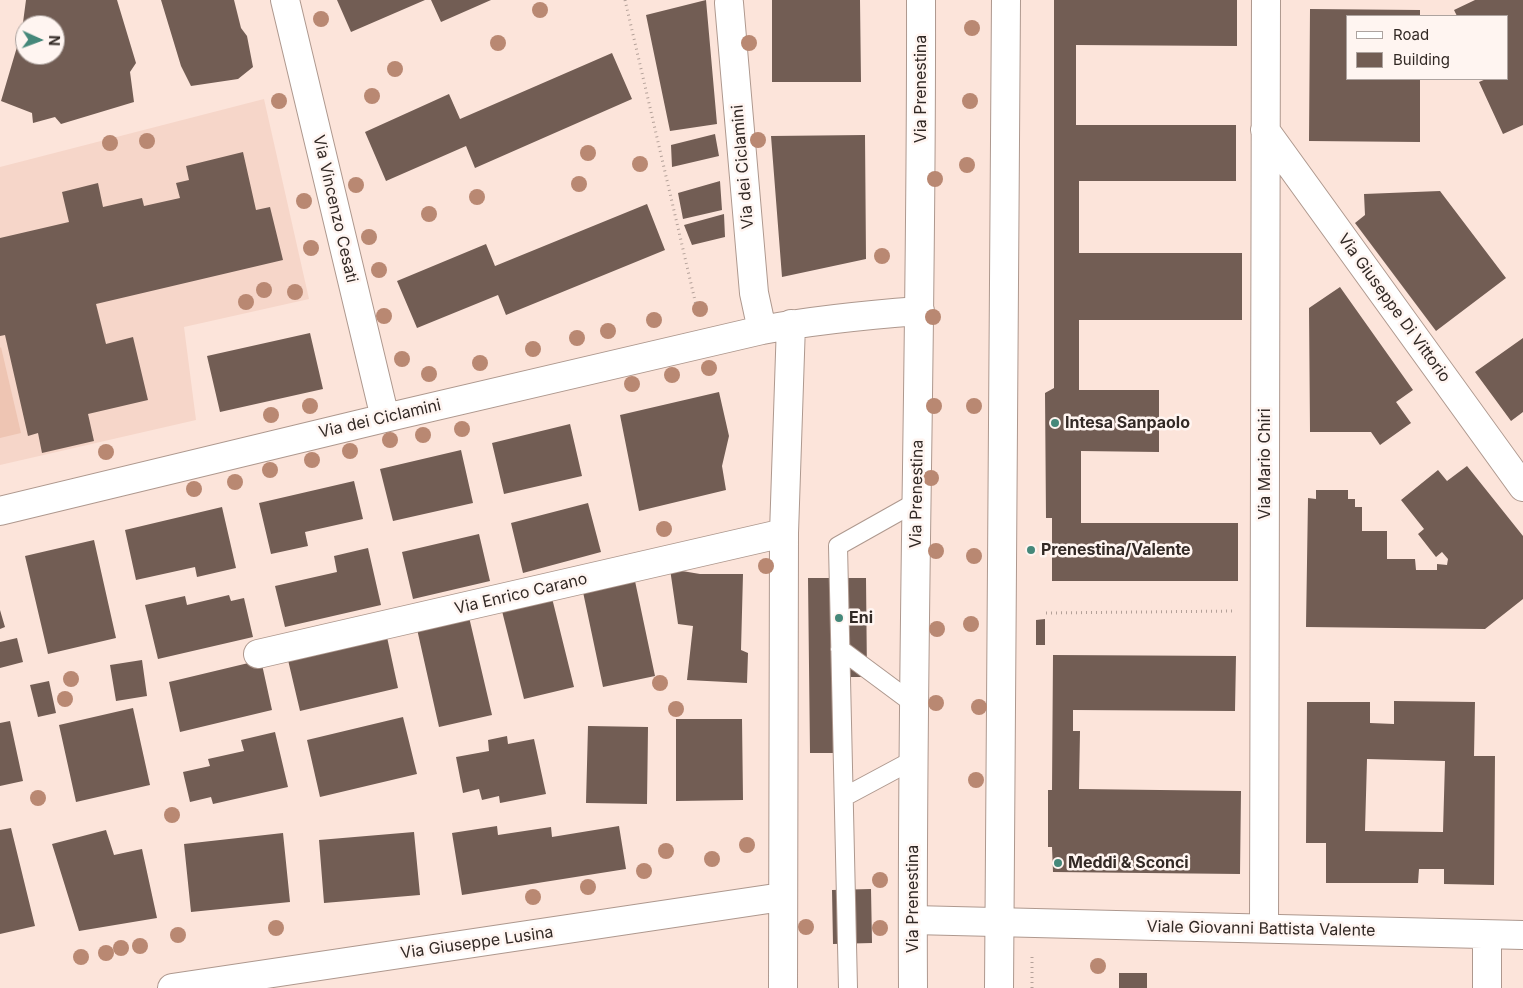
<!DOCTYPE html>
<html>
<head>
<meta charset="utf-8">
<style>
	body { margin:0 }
	#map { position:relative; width:1523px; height:988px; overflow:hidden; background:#fce4da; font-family:Inter,sans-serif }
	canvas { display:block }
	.legend { position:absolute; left:1346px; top:15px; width:162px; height:65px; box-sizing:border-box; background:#fff5f1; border:1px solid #ada39f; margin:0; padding:6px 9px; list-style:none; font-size:15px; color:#322925 }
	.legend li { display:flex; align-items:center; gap:10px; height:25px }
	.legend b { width:25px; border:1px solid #ada39f }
	.north { position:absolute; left:15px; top:15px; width:50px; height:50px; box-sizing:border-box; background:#fff5f1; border:1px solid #ada39f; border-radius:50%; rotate:92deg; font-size:14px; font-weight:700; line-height:20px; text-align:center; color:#322925 }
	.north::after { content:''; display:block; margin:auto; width:18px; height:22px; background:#45887a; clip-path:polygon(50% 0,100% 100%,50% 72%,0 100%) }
</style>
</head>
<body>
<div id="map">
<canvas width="1523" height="988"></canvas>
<ul class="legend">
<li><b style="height:6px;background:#fff"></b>Road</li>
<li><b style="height:14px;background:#725d54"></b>Building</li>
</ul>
<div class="north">N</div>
</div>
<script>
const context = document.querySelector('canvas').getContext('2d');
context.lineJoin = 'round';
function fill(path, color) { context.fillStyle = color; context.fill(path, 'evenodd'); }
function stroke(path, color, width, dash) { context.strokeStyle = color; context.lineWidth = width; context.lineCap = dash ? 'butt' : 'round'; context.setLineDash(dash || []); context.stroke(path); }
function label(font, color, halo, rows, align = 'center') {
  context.font = font + ' Inter,sans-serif'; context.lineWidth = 5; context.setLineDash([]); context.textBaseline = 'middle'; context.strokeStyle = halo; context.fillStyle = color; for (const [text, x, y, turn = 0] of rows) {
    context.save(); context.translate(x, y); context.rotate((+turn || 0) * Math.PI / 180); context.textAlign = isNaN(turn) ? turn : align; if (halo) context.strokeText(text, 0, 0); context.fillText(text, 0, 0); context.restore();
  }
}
const built = new Path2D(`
	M264,99l45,200 -125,28 12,93 -196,45v-298z`);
const green = new Path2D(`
	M1,347l20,86 -21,5v-90z`);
const building = new Path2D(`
	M26,0h91l19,63 -6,9 4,30 -73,22 -6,-7 -22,6 -1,-10 -31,-12 21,-71zM25,25h30v30h-30z
	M161,0h73l7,28 6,8 6,31 -15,12 -47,7 -10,-20z
	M337,0h88l-74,32z
	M431,0h60l-50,22z
	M706,0l11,124 -47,7 -24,-116z
	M772,0h88l1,82h-89z
	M1054,0h183v46l-161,-1v80h160v56h-157v72h163v67h-163v70h80v62l-78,-1v72h157v58h-186v-63h-6l-1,-125 9,-5z
	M1475,0h48v125l-20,9 -24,-52 7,-3h21v-63h-50l-3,-6z
	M1310,9l110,1v6h-73v63h73v63l-111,-1z
	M612,53l20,46 -157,69 -9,-22 -80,35 -21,-49 84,-38 11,25z
	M715,134l4,22 -47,11 -1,-22z
	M865,135l1,124 -84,18 -11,-141z
	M243,152l13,58 14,-3 13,53 -187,44 10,40 27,-7 15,63 -60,14 6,27 -52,12 -4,-20 -10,3 -23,-101 -5,1v-98l69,-16 -7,-30 36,-9 5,24 39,-9 2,8 36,-8 -4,-15 13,-3 -3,-14z
	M720,181l2,29 -39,9 -5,-26z
	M1440,191l66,87 -70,53 -81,-108 10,-8 -1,-21z
	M647,204l18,46 -159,65 -8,-20 -81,33 -20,-47 89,-37 9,22z
	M724,214l1,23 -33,8 -8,-20z
	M1340,287l73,103 -17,12 15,21 -31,22 -9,-13h-61l-1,-124z
	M310,333l13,56 -103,23 -13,-56z
	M1523,338v74l-12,9 -36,-49z
	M719,392l10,44 -7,30 4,24 -87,21 -19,-96z
	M570,424l12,52 -78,18 -12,-51z
	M461,450l12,53 -80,18 -13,-52z
	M1467,466l56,70v63l-38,30 -179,-2 2,-129 8,1v-9h32v9h7v8h7v24h25v28h28l1,11h21v-6l10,1 1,-6 -6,-7 -6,5 -18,-23 6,-5 -23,-29 37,-30 9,11z
	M354,481l9,38 -58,13 3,14 -37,8 -12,-51z
	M588,503l13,49 -78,21 -12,-50z
	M222,507l14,61 -39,9 -2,-10 -59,13 -11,-50z
	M479,534l11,47 -77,18 -11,-47z
	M94,540l22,98 -68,16 -23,-98z
	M368,548l13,57 -96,22 -10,-41 62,-14 -3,-16z
	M670,569l30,5h43l-2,76 7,3 -1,30 -60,-3 6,-54 -15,-2z
	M808,578h58l1,99h-31v76h-26z
	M635,581l20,95 -52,11 -20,-95z
	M229,595l2,6 13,-3 9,39 -95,22 -13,-54 40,-9 2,9z
	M552,598l22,89 -50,12 -22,-88z
	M0,610l5,17 -5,2z
	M469,617l23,98 -53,12 -22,-98z
	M1045,619v26h-9v-25z
	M387,637l11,51 -98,23 -12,-51z
	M17,638l6,24 -23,6v-26z
	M1053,655l183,1 -1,55 -162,-1v21h7l-1,58 162,2 -1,83 -187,-2 -1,-25h-4v-57h4z
	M142,660l5,36 -31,5 -6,-36z
	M261,660l11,50 -92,22 -11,-50z
	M49,681l7,32 -18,4 -8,-32z
	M1394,701l81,1 -1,54h21l-1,129 -50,-1v-15h-25l-1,14h-92v-40h-20l1,-141h63v21l24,1zM1367,759l78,2 -2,71 -78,-1z
	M133,708l17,77 -74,17 -17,-77z
	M403,717l14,57 -97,23 -13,-57z
	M676,719h66l1,81 -67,1z
	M10,721l13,60 -23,5v-63z
	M588,726l60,1 -1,77 -61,-1z
	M275,732l13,55 -75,17 -2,-7 -21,5 -7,-30 27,-6 -2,-7 36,-8 -3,-11z
	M507,736l1,8 26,-5 12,55 -46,9 -1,-7 -17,4 -3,-11 -16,4 -7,-36 33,-6 -1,-11z
	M497,826l1,9 53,-8 1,10 67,-11 7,43 -164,26 -10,-62z
	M11,828l24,98 -35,8v-104z
	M106,830l8,25 28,-6 15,69 -78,13 -27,-87z
	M414,832l6,63 -96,8 -5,-63z
	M283,833l7,69 -99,10 -7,-68z
	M871,889l1,54 -39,1 -1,-54z
	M1119,973h28v15h-28z`);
const path = new Path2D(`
	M625,0l71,305
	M1046,613l189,-2
	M1032,988v-35`);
const service = new Path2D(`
	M840,649l74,55
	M844,797l69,-37
	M848,988l-10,-442 80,-45`);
const minor = new Path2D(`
	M285,0l100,418
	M729,3l25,290 8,37
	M1265,130l258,357
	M0,511l385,-93 377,-88c52,-10 104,-15 158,-19
	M258,654l526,-121
	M913,920l610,15
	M1264,928l2,-928
	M172,988l610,-91
	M783,988l1,-455 7,-209
	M1487,988v-53`);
const secondary = new Path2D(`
	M913,988c-2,-329 9,-659 8,-988
	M999,988l7,-988`);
const trees = [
	[540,10],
	[321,19],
	[972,28],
	[498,43],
	[749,43],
	[395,69],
	[372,96],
	[279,101],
	[970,101],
	[758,140],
	[147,141],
	[110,143],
	[588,153],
	[640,164],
	[967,165],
	[935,179],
	[579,184],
	[356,185],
	[477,197],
	[304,201],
	[429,214],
	[369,237],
	[311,248],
	[882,256],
	[379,270],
	[264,290],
	[295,292],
	[246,302],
	[700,309],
	[384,316],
	[933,317],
	[654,320],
	[608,331],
	[577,338],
	[533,349],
	[402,359],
	[480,363],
	[709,368],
	[429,374],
	[672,375],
	[632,384],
	[310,406],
	[934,406],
	[974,406],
	[271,415],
	[462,429],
	[423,435],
	[390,440],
	[350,451],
	[106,452],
	[312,460],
	[270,470],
	[931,478],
	[235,482],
	[194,489],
	[664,529],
	[936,551],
	[974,556],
	[766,566],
	[971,624],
	[937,629],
	[71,679],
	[660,683],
	[65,699],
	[936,703],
	[979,707],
	[676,709],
	[976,780],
	[38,798],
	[172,815],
	[747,845],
	[666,851],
	[712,859],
	[644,871],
	[880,880],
	[588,887],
	[533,897],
	[806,927],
	[276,928],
	[880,928],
	[178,935],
	[140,946],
	[121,948],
	[106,953],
	[81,957],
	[1098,966]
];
const markers = [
	[1055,423,5,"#45887a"],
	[1031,550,5,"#45887a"],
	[839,618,5,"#45887a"],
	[1058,863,5,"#45887a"]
];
const streetNames = [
	["Via Prenestina",921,89,-90],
	["Via dei Ciclamini",743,167,-95],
	["Via Vincenzo Cesati",335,209,77],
	["Via Giuseppe Di Vittorio",1394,308,54],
	["Via dei Ciclamini",380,419,-13],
	["Via Mario Chiri",1265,464,-90],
	["Via Prenestina",917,494,-89],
	["Via Enrico Carano",521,594,-13],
	["Via Prenestina",913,899,-90],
	["Viale Giovanni Battista Valente",1261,929,1],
	["Via Giuseppe Lusina",477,943,-8]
];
const poiNames = [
	["Intesa Sanpaolo",1065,423],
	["Prenestina/Valente",1041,550],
	["Eni",849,618],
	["Meddi & Sconci",1068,863]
];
fill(built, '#f6d6c9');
fill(green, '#eec5b3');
fill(building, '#725d54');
stroke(service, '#ae988e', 20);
stroke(minor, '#ae988e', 30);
stroke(secondary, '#ae988e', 30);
stroke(path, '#b4a199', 3, [1, 4]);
stroke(service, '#fff', 18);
stroke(minor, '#fff', 28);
stroke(secondary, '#fff', 28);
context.fillStyle = '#b98872';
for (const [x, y] of trees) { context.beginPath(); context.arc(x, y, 8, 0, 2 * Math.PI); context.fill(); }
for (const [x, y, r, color] of markers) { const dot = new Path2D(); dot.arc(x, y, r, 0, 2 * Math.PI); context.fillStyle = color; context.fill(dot); stroke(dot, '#fff5f1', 2); }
label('16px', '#322925', '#fff5f1', streetNames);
label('bold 16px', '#322925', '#fff5f1', poiNames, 'left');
</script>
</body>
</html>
